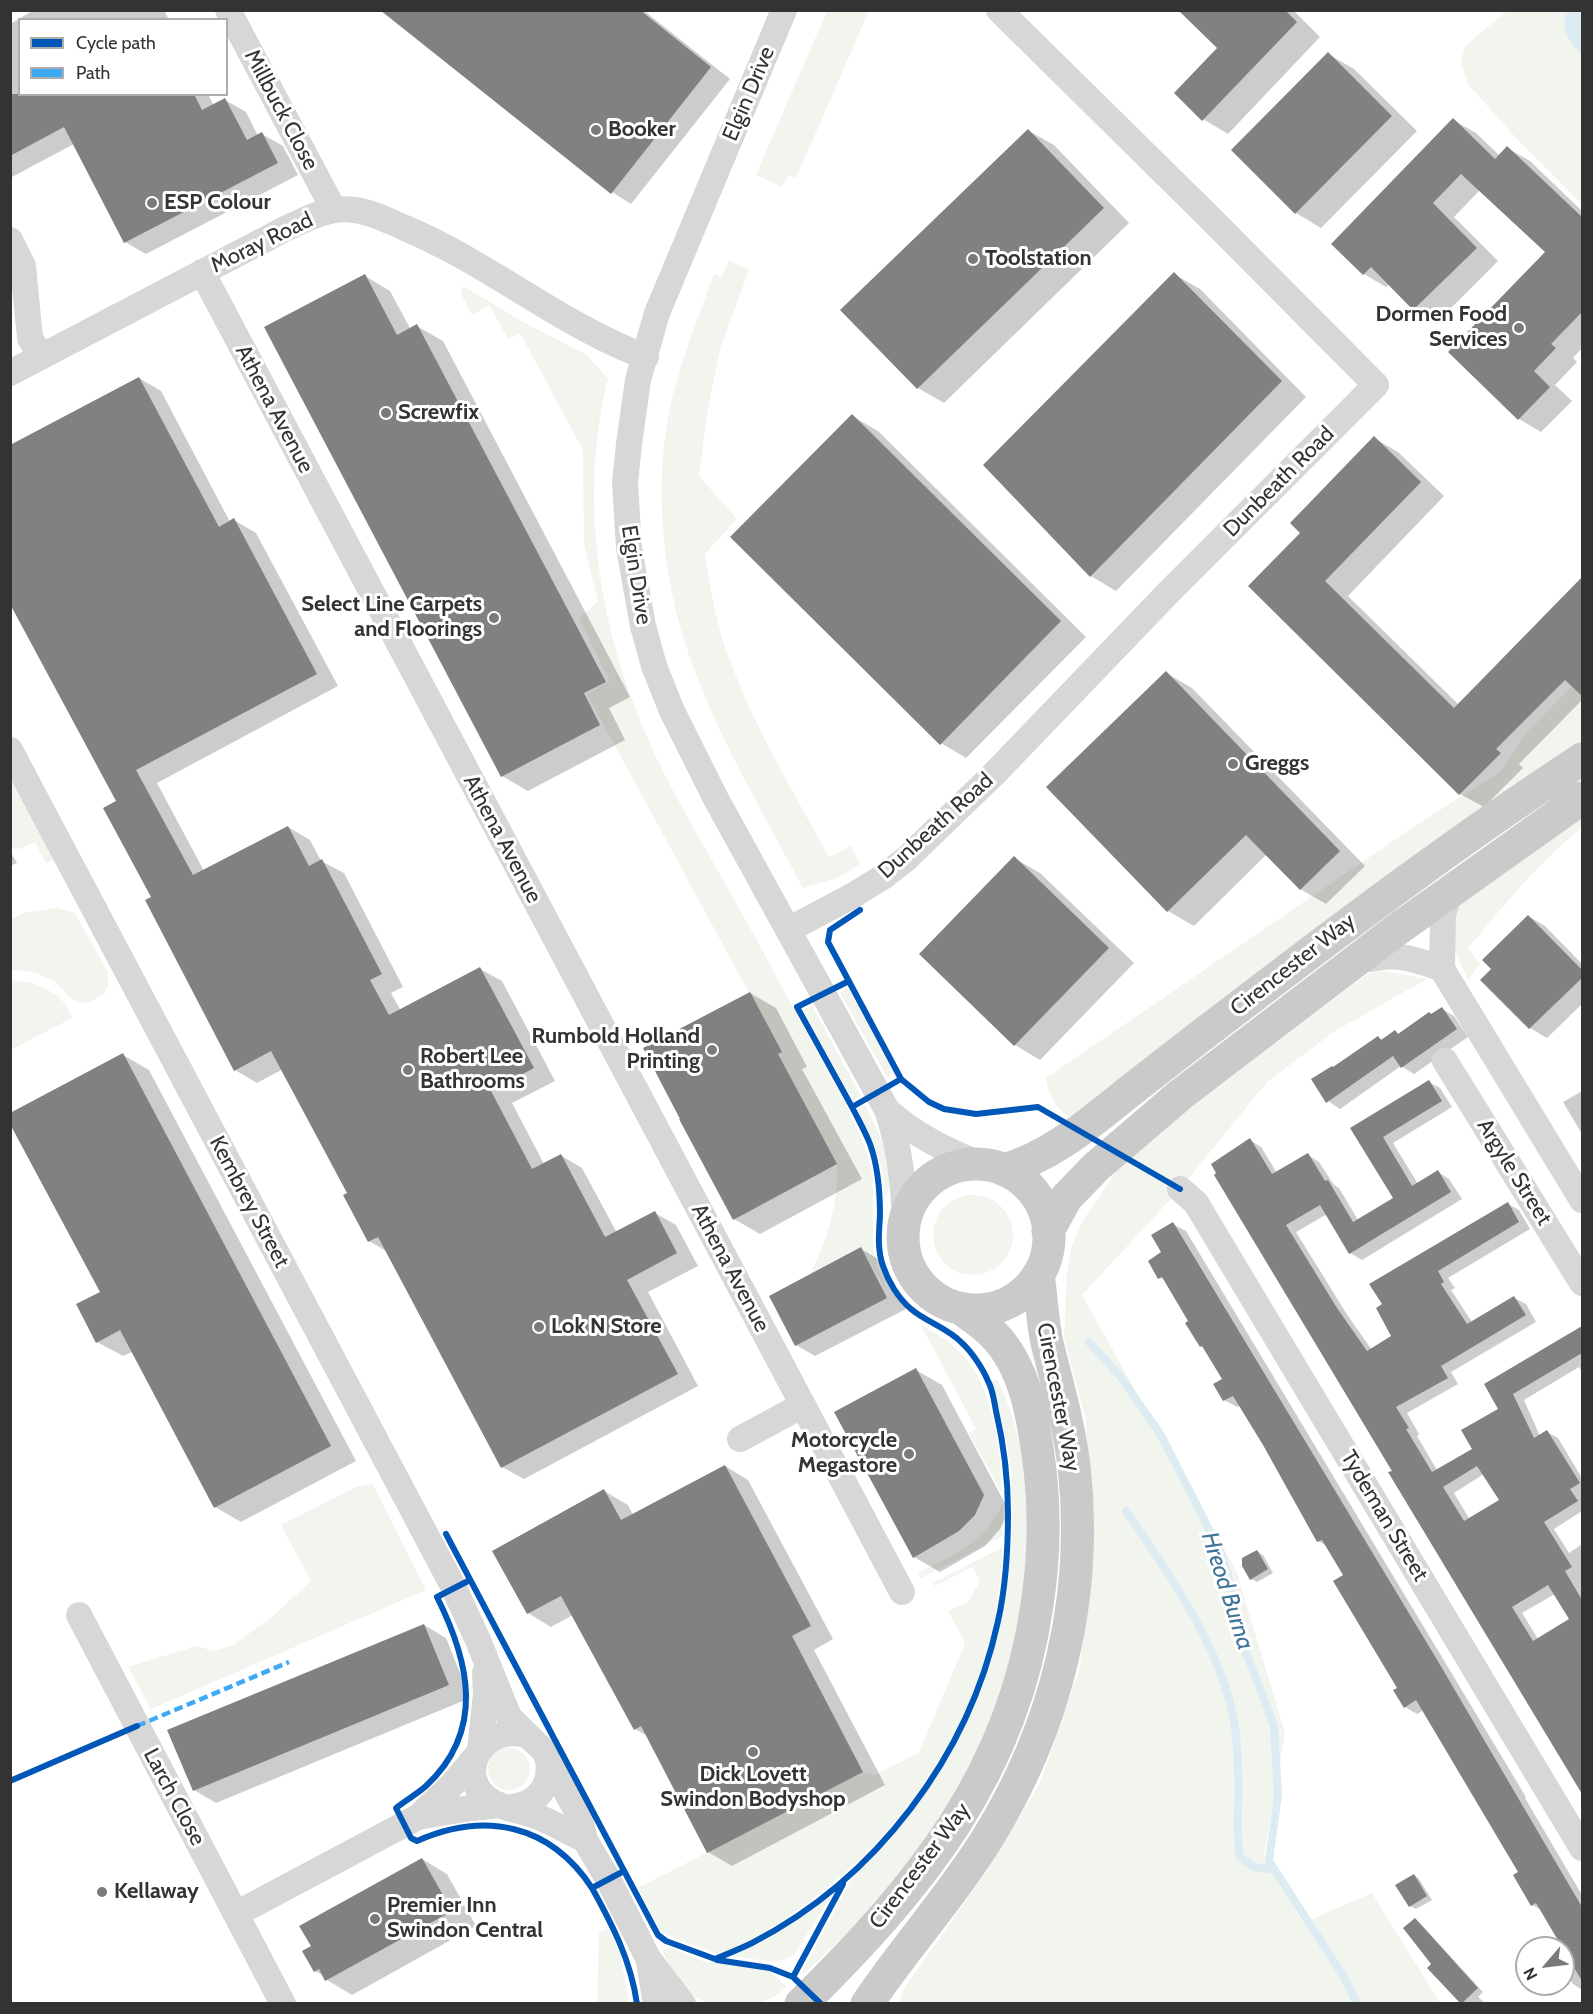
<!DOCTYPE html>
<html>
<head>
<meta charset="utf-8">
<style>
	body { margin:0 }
	#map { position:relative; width:1593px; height:2014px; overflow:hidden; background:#fff; font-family:Cabin,sans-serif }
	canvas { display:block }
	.frame { position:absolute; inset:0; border:12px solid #333; pointer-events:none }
	.legend { position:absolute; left:18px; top:18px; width:210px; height:78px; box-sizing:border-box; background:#fff; border:2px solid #adadad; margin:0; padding:8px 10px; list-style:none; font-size:18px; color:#333 }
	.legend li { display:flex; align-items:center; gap:12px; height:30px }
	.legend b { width:30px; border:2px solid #adadad }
	.north { position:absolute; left:1515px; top:1936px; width:60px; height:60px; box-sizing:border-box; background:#fff; border:2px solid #adadad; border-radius:50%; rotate:242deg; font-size:16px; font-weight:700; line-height:24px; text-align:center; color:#333 }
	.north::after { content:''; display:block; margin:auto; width:21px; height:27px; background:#7a7a7a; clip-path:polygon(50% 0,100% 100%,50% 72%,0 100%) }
</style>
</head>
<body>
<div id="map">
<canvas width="1593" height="2014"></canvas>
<div class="frame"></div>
<ul class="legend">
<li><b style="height:8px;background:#0057b8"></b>Cycle path</li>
<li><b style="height:8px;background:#3fa9f5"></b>Path</li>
</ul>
<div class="north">N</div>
</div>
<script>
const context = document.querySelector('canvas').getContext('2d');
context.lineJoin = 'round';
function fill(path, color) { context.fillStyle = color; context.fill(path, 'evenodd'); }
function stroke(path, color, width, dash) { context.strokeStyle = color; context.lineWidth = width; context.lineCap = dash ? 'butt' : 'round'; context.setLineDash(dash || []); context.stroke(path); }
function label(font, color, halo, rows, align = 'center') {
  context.font = font + ' Cabin,sans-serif'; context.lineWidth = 6; context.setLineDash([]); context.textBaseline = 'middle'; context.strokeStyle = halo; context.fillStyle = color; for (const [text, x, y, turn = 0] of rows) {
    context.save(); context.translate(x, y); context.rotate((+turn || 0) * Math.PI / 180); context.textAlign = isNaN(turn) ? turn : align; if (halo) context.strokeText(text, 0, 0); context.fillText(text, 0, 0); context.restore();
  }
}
const green = new Path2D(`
	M827,11h42l-73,167 -8,-3 -6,12 -26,-12z
	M1507,11h66l-8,4c-3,18 5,28 17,40v149l-65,-65 -49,-55 -7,-21 4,-17z
	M729,260l20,10 -28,76 -13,61 -9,69 38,43 -32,35c5,34 12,74 25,107 26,69 64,132 99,196l22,-11 9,18 -23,14 -34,10c-40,-76 -91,-160 -117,-242 -23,-72 -31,-154 -18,-229 10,-50 29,-96 46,-143l8,3z
	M463,286l60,36 64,33 21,24c-27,106 -13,225 26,326 25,68 65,131 100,194 37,66 72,134 109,200l20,43 6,18 4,18v70l4,17 10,26 -26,-43 -51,26c17,-32 29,-73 27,-110l-72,-103 16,-9 -194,-358 23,-13 -31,-63 19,-17 -14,-57 -1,-94 -63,-117 -12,6 -19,-34 -17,10 -11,-21z
	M1572,686l8,8 2,-2v50l-26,18 -469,346 -18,11c-15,-11 -20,-21 -23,-39l372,-254 83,-53 25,-38z
	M10,779l44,80 -8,4 -11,-21 -16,7 -8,-1z
	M1582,817v11c-43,33 -79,79 -114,120l12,16 -12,16c-12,-24 -24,-52 -7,-77z
	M57,908l18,5 33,60v13l-4,8c-6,3 -15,10 -22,9 -10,0 -19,-14 -26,-20 -13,-9 -30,-14 -45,-12v-52l13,-6z
	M1374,969l53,10 -92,52 -68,51 -87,107 -98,106 154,275 49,163 -21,122 39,68 69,-30 68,110 -541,1 4,-14 83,-118 54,-89 39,-112 15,-113 -8,-138 -22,-82 3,-66 4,-23 9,-24 37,-55 48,-43z
	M11,981c19,-2 43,9 55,24 3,4 4,9 6,13l-61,32z
	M848,988l41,76 2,10 -3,5 -48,-86z
	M812,1005l49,91 -8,5 -50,-91z
	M865,1105c12,24 35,66 20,93 -1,-36 -12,-58 -28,-89z
	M933 1235a40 40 0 1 1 80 0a40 40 0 1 1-80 0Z
	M921,1325c12,7 24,13 35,23 38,34 44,98 46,146l-33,-61 7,-4z
	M997,1379c25,50 31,103 30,159 -1,39 -4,80 -14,118 -31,121 -115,238 -210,318l-1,-2 50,-94 42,-43 40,-54 16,-25 30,-63 22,-78 10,-76 -1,-71 -7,-38 -13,-48z
	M369,1484l4,1 53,105 -275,119 -23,-42 68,-21 18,5 19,-6 39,-28 39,-36 -30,-56 75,-38z
	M1003,1503v33l-82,42 -3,-5c40,-20 64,-29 85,-70z
	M1003,1547c-3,31 -5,63 -13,94 -30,114 -108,215 -206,278 -13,9 -54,35 -69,34l-43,-16 -12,-7 -22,-42 225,-116 11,3 45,-22 46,-110 -17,-32 20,-9 12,-21 -8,-14 -37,19 -2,-3z
	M488 1769a21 21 0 1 1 42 0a21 21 0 1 1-42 0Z
	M833,1893l-39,62c-16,11 -44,3 -62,1 37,-16 68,-39 101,-63z
	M608,1928l12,26 9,49h-32l2,-70z
	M669,1947l33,14 67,10 18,16c-18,15 -25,16 -47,16 -9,0 -19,2 -28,0 -24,-2 -39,-33 -50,-52z`);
const water = new Path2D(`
	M1573,10l9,1v44c-12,-12 -20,-22 -17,-40z`);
const shadow = new Path2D(`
	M34,10h130l5,10h-149v74h188l6,12 11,-6 21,12 12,24 4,-2 21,12 15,29 -152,79 -21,-12 -51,-98 -64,34v-154z
	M382,10h261l87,69 -99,125 -19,-12z
	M1180,10h113l27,27 -92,97 -25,-15 16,-71z
	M1328,54l26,15 63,62 -96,97 -25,-15z
	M1453,120l23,13 24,23 7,-8 23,13 52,50v137l-9,10 4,4 -22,23 17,16 -31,31 -22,-13 28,-167 -67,-62 -26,27 44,44 -61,61 -23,-13 -24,-25 -4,3 -22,-13 -31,-30z
	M1029,131l25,14 75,78 -185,180 -26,-15z
	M1174,274l26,15 106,108 -190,194 -25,-15z
	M365,276l25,15 21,39 6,-4 26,15 187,356 -21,11 16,32 -97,51 -26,-15z
	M139,378l22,13 69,131 4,-2 22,13 82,153 -181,97 47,88 84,-44 22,13 11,21 23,12 59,114 -12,6 10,18 79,-42 22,12 53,100 -43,22 32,61 16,-9 22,13 35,65 38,-20 21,12 22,41 -50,26 50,94 -174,93 -22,-12 -114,-215 -19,-11 -20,-48 -66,-124 -26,14 -22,-13 -82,-172 -35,-96z
	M852,416l26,15 208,206 -120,121 -25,-15z
	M1374,438l24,14 46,44 -96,100 111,109 123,-123v118l-63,64 4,4 -39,39 -24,-13 -210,-208 52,-53z
	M1166,673l26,15 173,178 -39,38 -26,-15 -33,-35 -73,72 -26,-15z
	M10,851l7,12 -7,3z
	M1014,858l26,15 94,90 -94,97 -25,-15z
	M1528,916l17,10 37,38v40l-35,34 -17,-10 -48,-48 11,-11z
	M750,993l26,15 31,59 -5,2 60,110 -102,55 -26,-15z
	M1442,1009l12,7 14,21 -54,37 -13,-8 -61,43 -12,-8 6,-32 44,-31 5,2 12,-8 4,2z
	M123,1055l26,15 207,391 -115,61 -26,-15 -83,-155 -9,4 -26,-14z
	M1429,1082l11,6 12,19 -59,36 25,41 20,-12 11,7 13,20 -100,61 -12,-7 -23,-39 -31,18 52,84 24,34 21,-13 -15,-28 130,-105 11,6 11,19 -82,49 7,10 -4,2 21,32 42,-24 12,6 10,18 -85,50 7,12 -51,29 12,21 -2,2 20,34 37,-21 26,-40 -14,-24 96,-56v43l-3,-5 -55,33 16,36 7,-4 11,6 24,40v17l-1,1 1,3v12l-28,18 15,24 13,-9v141l-12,8 12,21v77l-366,-616 34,-35 11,7 16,26 31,-18 11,7 15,23 5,3 19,32 37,-22 -43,-70zM1484,1474l17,27 -31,19 -16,-27zM1555,1594l16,25 -33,20 -16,-26z
	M1582,1091v43l-19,-32z
	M1173,1224l13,7 340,566 -1,1 57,97v95l-9,-6 -8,-14 9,-6 -31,-53 -11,-6 -12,-33 -96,-162 -7,4 -12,-7 -6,-19 -54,-112 -18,-30 -9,-5 -77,-136 -4,2 -13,-7v-20l-18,-31 -5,-3 -11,-24 -24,-41 -6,-4 3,-24z
	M861,1249l19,11 26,49 -91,47 -19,-11z
	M916,1370l26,15 67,126 -9,18 -15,17 -45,26 -26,-15z
	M725,1466l23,14 85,159 -19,11 71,135 -153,81 -24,-14 -60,-116 -13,-7 -62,-114 -22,12 -23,-14 76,-122 24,14 5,10z
	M1257,1551l6,4 10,18 -16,9 -6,-3z
	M424,1625l22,13 24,60 -254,105 -22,-13z
	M422,1859l25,15 29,52 -124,69 -25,-15 -3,-4 -9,-5z
	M1414,1875l5,4 13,21 -16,9 -6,-3z
	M1415,1920l5,3 63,69 -5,5 8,7 -24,-1 -29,-38z`);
const stream = new Path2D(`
	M1089,1342l30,33 42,60 59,116 8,24 11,59 35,92 4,69 -9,66 75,116 13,27
	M1126,1511c44,63 102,147 110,224 2,24 3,48 2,73 0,17 -1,32 2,49l14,10 18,2`);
const building = new Path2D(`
	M380,10h260l71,57 -100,127z
	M1178,10h107l12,12 -95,99 -28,-28 43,-45z
	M1328,52l64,64 -97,98 -64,-64z
	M10,94h184l8,16 23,-12 22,42 15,-8 16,31 -154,80 -60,-116 -54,29z
	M1453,118l42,41 12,-13 75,71v95l-31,32 5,4 -22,23 16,16 -32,33 -70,-68 97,-100 -84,-78 -28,29 44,45 -64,62 -42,-43 -8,8 -32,-31z
	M1028,129l76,79 -187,181 -77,-79z
	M1174,272l108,109 -192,196 -107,-112z
	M365,274l32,61 20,-11 189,358 -22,11 16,32 -99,52 -237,-450z
	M139,377l80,150 15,-9 83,156 -181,96 57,105 95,-49 21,40 13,-7 60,115 -12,6 19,35 91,-48 54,101 -43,23 41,78 29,-15 44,83 50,-26 22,42 -50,27 51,94 -177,94 -123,-231 -10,5 -25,-47 4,-2 -76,-142 -37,20 -89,-171 6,-3 -48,-89 13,-7 -106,-197v-159z
	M852,414l209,207 -121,124 -210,-208z
	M1374,436l47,46 -96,99 129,127 128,-131v119l-17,-16 -69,69 5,4 -42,42 -211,-209 52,-53 -10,-10z
	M1166,671l174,180 -40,39 -54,-55 -79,77 -121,-125z
	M1014,856l95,92 -95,98 -95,-92z
	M1528,915l54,55v8l-53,51 -49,-49 11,-11 -9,-9z
	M750,992l32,60 -4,2 59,110 -104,56 -54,-101h1l-37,-71z
	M1442,1007l15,22 -56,39 -8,-12 -67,47 -15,-24 21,-13 1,1 45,-31 3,4 14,-10 3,4 31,-22 2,2z
	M123,1053l208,393 -117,62 -94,-178 -24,13 -20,-39 24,-12 -90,-168v-11z
	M1429,1080l13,21 -59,36 29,49 26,-16 13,22 -102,62 -29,-49 -34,20 51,83 30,43 24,-15 -15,-28 6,-4 -13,-20 139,-82 11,20 -81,49 6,11 -3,2 26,40 47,-28 12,19 -85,51 7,12 -52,29 13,21 -3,1 26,43 40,-23 -11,-19 37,-21 -14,-25 98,-58v27l-69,41 21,44 13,-8 33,53 -10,6 8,12 -34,21 28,45 -7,4 17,29v194l-194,-322 4,-1 -178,-296 2,-2 -5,-9 39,-26 22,36 36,-21 17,28 3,-1 25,42 40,-24 -43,-70zM1477,1466l22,34 -35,21 -21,-34zM1548,1585l21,34 -36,22 -21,-34z
	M1173,1222l266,441 143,244v74l-46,-78 -5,3 -18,-31 5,-3 -102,-172 -12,8 -11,-18 4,-2 -64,-107 10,-6 -21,-35 -5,2 -54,-97 -30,-49 -10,5 -10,-17 9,-5 -20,-33 -2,1 -15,-24 3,-2 -26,-44 -4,2 -10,-18 13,-9 -10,-17z
	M861,1247l26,51 -92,48 -26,-50z
	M916,1368l68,127 -9,20 -16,16 -46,27 -79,-146z
	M725,1465l86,161 -19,10 71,136 -156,81 -66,-127 -7,4 -73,-134 -34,18 -35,-63 112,-62 17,31z
	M1257,1550l11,19 -18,11 -8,-14v-8z
	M424,1624l25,61 -256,106 -26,-61z
	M422,1858l30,53 -127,70 -6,-12 -5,3 -12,-21 9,-5 -12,-20z
	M1414,1874l13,22 -18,11 -14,-22z
	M1415,1918l63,70 -17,16 -34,-36 4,-4 -28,-36z`);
const minor = new Path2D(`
	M228,10l106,200
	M784,10l-127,303 -19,67 -9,64 -4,39 4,65 14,78 11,40 18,45 43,86 172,313c13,37 16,72 18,110
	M10,240l13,26 7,72 11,19
	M202,272l700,1320
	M10,373l275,-144c21,-10 45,-23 69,-19 18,2 35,11 51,18 84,35 155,97 241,129
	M10,750l444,838 23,50 32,79 35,34 35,64 6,25 23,39 40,79 35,46
	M1450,893l-7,21 -1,55 140,231
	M788,930l64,-34 31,-19 24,-19 87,-84 175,-182 207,-207 -172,-173 -205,-202
	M1355,962c39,-9 50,-7 87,7
	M1445,1061l137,222
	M888,1111c28,25 58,39 92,53
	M1180,1189l16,14 386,645
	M740,1439l63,-34
	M79,1615l204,389
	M526,1735c-43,-12 -72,39 -38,64 13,10 32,11 48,17 17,7 33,16 49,24
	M480,1750l6,-56 -1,-21
	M512,1807c25,-3 40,-21 36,-47
	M418,1817l46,-8 35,-4
	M236,1914l182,-97 34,-32 25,-30
	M649,1962l7,42`);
const primary = new Path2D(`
	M903 1237a73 73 0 1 1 146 0a73 73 0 1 1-146 0Z
	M1004,1170c48,-14 87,-48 126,-79 32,-25 64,-50 97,-75 116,-89 233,-177 355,-257
	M1048,1231l18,-33 30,-31 84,-72 215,-164 187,-133
	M801,2004c119,-117 212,-230 236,-399 7,-45 8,-92 3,-136 -6,-46 -13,-102 -48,-136 -9,-9 -21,-17 -32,-25
	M867,2004c38,-57 85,-108 120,-165 69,-111 102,-242 87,-373 -5,-41 -16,-79 -26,-119 -6,-24 -6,-48 -10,-72`);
const quiet = new Path2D(`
	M137,1726l152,-64`);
const cycleway = new Path2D(`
	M860,910l-30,20 -2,12 73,137
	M849,981l-52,26 55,100
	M446,1534l212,401 8,6 49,18c12,-5 25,-10 37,-16 124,-64 217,-187 246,-322 8,-35 10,-72 10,-108 0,-35 -4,-68 -12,-102 -2,-10 -3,-21 -8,-30 -5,-12 -16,-29 -26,-38 -14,-15 -36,-21 -51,-34 -13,-11 -23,-28 -28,-43 -6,-17 -4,-33 -3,-51 0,-23 -2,-49 -10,-71 -5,-13 -12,-25 -18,-37l49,-28 28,23 15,7 32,5 62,-7 142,82
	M470,1580l-33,17c32,64 49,133 -11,189 -9,8 -20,14 -30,22l15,30 6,3c68,-30 133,-17 175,47l32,-17
	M10,1781l127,-55
	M592,1888c21,38 39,73 45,116
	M717,1960l53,8 23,9 28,27
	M793,1977l50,-93`);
const markers = [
	[596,130,6,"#7a7a7a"],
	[152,203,6,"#7a7a7a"],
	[973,259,6,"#7a7a7a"],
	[1519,328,6,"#7a7a7a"],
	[386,413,6,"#7a7a7a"],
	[494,618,6,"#7a7a7a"],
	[1233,764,6,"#7a7a7a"],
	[712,1050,6,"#7a7a7a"],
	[408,1070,6,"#7a7a7a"],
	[539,1327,6,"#7a7a7a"],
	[909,1454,6,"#7a7a7a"],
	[753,1752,6,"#7a7a7a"],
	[102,1892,6,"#7a7a7a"],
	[375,1919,6,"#7a7a7a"]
];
const streetNames = [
	["Elgin Drive",749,94,-67],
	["Millbuck Close",281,110,62],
	["Moray Road",262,243,-26],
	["Athena Avenue",274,409,62],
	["Dunbeath Road",1279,482,-45],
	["Elgin Drive",636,575,81],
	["Dunbeath Road",936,826,-42],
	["Athena Avenue",502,839,62],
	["Cirencester Way",1293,965,-38],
	["Argyle Street",1514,1172,58],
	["Kembrey Street",249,1202,62],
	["Athena Avenue",730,1268,62],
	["Cirencester Way",1058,1397,79],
	["Tydeman Street",1384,1516,59],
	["Larch Close",174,1797,62],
	["Cirencester Way",920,1866,-53]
];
const poiNames = [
	["Booker",608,130],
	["ESP Colour",164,203],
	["Toolstation",985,259],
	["Dormen Food",1507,315,"right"],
	["Services",1507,340,"right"],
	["Screwfix",398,413],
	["Select Line Carpets",482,605,"right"],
	["and Floorings",482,630,"right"],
	["Greggs",1245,764],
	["Rumbold Holland",700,1037,"right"],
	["Printing",700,1062,"right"],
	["Robert Lee",420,1057],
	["Bathrooms",420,1082],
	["Lok N Store",551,1327],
	["Motorcycle",897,1441,"right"],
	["Megastore",897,1466,"right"],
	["Dick Lovett",753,1775,"center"],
	["Swindon Bodyshop",753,1800,"center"],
	["Kellaway",114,1892],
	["Premier Inn",387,1906],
	["Swindon Central",387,1931]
];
const waterNames = [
	["Hreod Burna",1227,1591,72]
];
fill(green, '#f1f5ed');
fill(water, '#ddebf3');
fill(shadow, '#0003');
stroke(stream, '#ddebf3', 8);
fill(building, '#818181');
stroke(minor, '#d7d7d7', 26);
stroke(primary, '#cacaca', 33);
stroke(quiet, '#3fa9f5', 4.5, [9, 4.5]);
stroke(cycleway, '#0057b8', 6);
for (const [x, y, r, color] of markers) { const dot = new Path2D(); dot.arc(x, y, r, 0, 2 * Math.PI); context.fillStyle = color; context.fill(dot); stroke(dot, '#fff', 2); }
label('22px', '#333', '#fff', streetNames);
label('bold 22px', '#333', '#fff', poiNames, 'left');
label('italic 24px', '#3f7597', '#fff', waterNames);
</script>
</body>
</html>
